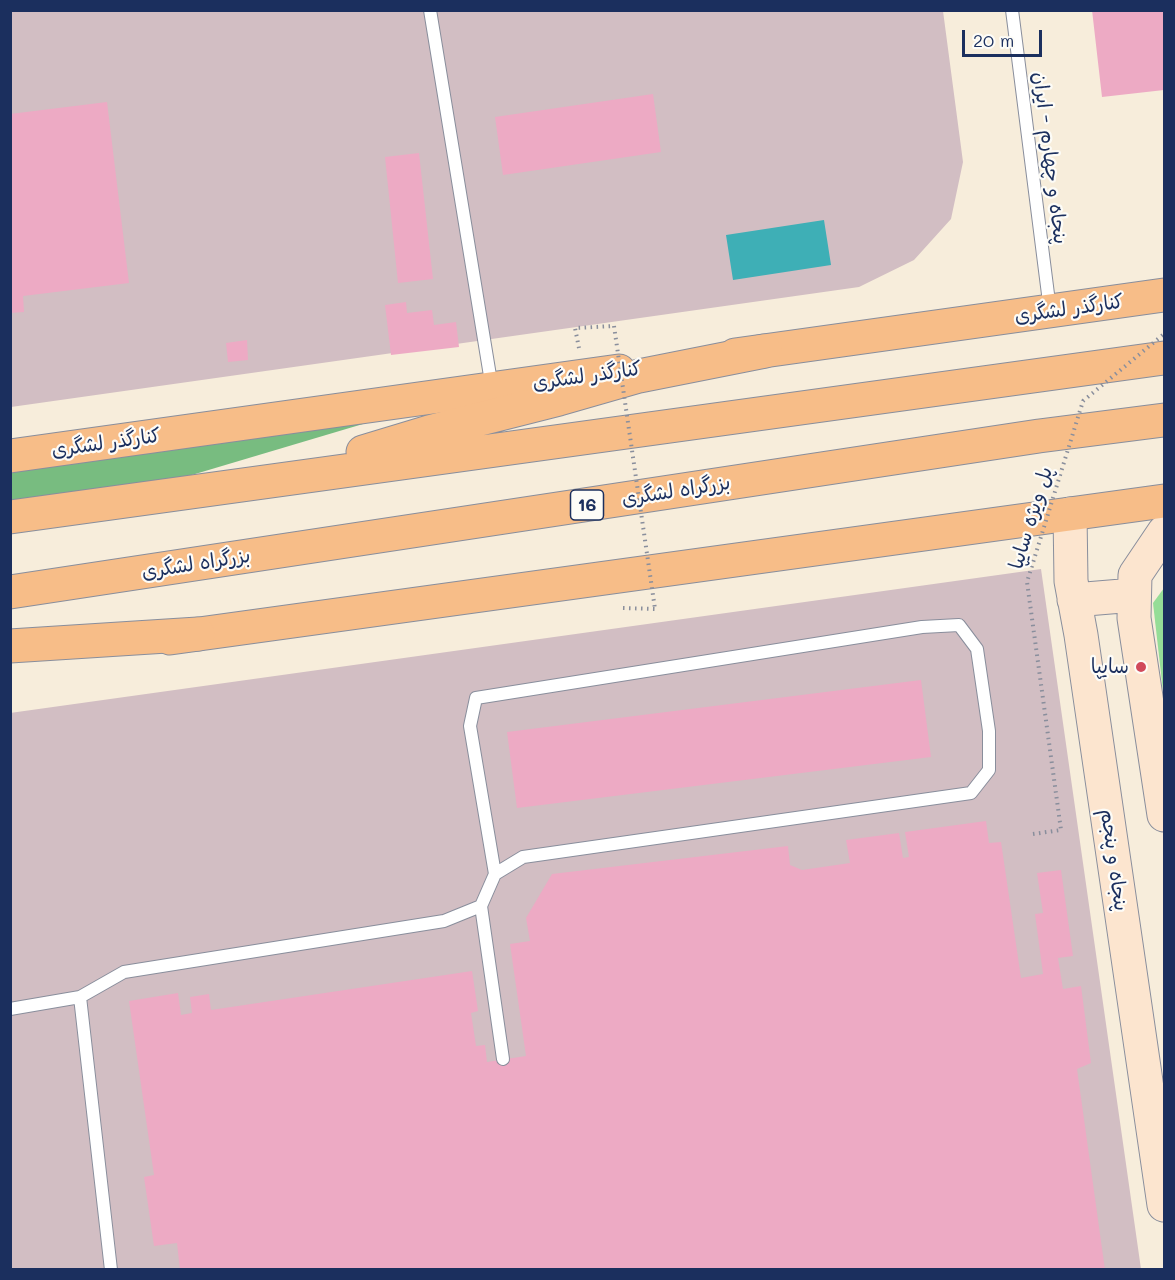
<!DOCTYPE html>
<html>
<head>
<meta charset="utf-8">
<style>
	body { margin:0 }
	#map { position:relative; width:1175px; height:1280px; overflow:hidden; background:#f7eddb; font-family:Mali,sans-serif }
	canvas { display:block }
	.frame { position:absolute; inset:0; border:12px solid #1b2f5e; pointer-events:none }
	.scale { position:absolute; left:962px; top:30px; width:80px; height:27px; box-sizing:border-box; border:3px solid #1b2f5e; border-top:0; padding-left:8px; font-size:18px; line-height:21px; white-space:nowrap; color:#1b2f5e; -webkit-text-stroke:4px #fdfcf7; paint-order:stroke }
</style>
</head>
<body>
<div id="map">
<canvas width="1175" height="1280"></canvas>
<div class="frame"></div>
<div class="scale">20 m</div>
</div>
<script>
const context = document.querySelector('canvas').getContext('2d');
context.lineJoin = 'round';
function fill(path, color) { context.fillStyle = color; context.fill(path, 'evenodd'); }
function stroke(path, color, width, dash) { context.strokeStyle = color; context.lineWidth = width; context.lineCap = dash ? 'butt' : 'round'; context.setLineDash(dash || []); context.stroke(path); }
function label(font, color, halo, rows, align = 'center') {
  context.font = font + ' Mali,"Playpen Sans Arabic",sans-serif'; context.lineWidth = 4.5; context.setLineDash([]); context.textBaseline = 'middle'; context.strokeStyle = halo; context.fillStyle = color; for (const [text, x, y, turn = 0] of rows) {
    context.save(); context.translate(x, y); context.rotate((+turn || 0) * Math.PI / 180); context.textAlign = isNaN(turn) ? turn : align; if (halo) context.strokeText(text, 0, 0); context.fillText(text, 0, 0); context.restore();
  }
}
const industrial = new Path2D(`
	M10,11h933l20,151 -12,57 -37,41 -55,27 -848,120z
	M1041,569l100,700h-1130l-1,-556z`);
const green = new Path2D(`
	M1164,588v112l-11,-97z`);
const forest = new Path2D(`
	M373,421l-198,59 -164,23 -1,-31z`);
const water = new Path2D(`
	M824,220l7,45 -98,15 -7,-45z`);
const building = new Path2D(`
	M1092,10h72v80l-62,7z
	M653,94l8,58 -158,23 -8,-58z
	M107,102l22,181 -106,13 1,16 -14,1v-199z
	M419,153l14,126 -35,4 -13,-126z
	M406,302l1,11 25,-3 2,15 22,-3 3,25 -68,8 -6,-50z
	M247,340l1,20 -20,2 -2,-19z
	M921,680l10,77 -414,51 -10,-76z
	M986,821l3,22 12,-1 20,136 22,-4 -8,-60 8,-1 -6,-40 24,-3 12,86 -15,2 5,31 18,-3 10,77 -14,6 28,201h-925l-3,-27 -23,3 -10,-69 10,-2 -25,-174 49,-8 3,22 11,-2 -2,-16 19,-3 2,16 261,-39 6,40 -7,2 5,33 9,-1 2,17 39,-6 -16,-112 20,-3 -4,-23 26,-44 236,-28 2,19 12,5 48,-7 -4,-23 53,-7 4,25 6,-1 -4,-25z`);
const path = new Path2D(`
	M579,348l-4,-20 39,-2
	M623,608l32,1`);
const lane = new Path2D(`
	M430,10l62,378
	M1012,10l38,300
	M481,906l22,153
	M80,997l31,273
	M10,1009l70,-12 44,-25 320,-51 37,-15 14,-32 -25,-148 6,-28 446,-71 37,-2 18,24 12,82v39l-18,23 -448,64 -28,17`);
const secondary = new Path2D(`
	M1070,514l1,67 10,54 83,570
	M1164,532l-29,43 -1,43 30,197
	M1074,600l60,-5`);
const primary = new Path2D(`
	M735,355l429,-60
	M10,456l609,-85
	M170,638l994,-137`);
const highway = new Path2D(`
	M363,452l66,-20 130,-33 80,-23 126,-25
	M10,517l1154,-159
	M10,592l1029,-156 125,-16
	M10,646l188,-12`);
const pathBridge = new Path2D(`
	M614,326l41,283
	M1033,834l28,-4 -34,-248 56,-181 81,-67`);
const markers = [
	[1141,667,6,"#d1495b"]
];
const shields = [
	[587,505,33]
];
const shieldNames = [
	["16",587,505]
];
const streetNames = [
	["پنجاه و چهارم - ایران",1050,158,83],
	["کنارگذر لشگری",1069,309,-8],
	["کنارگذر لشگری",587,376,-8],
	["کنارگذر لشگری",106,443,-8],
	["بزرگراه لشگری",676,491,-9],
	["پل ویژه سایپا",1031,518,-73],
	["بزرگراه لشگری",196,564,-9],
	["پنجاه و پنجم",1114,860,82]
];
const poiNames = [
	["سایپا",1129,667]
];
fill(industrial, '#d2bec3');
fill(green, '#95dd97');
fill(forest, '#78bc80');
fill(water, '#3eafb6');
fill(building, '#edaac4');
stroke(lane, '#898e9c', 14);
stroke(secondary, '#898e9c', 35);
stroke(primary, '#898e9c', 35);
stroke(highway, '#898e9c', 35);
stroke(path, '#898e9c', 4, [1.5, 4.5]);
stroke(lane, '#fff', 12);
stroke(secondary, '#fce5cf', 33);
stroke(primary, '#f7bd88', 33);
stroke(highway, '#f7bd88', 33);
stroke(pathBridge, '#898e9c', 4, [1.5, 4.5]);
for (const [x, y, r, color] of markers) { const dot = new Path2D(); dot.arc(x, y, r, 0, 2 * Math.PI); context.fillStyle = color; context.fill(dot); stroke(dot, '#fdfcf7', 2); }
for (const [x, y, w] of shields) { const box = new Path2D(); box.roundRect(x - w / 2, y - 15, w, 30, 4.5); context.fillStyle = '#fdfcf7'; context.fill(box); stroke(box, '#1b2f5e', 1.5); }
label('bold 18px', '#1b2f5e', null, shieldNames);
label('20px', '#1b2f5e', '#fdfcf7', streetNames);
label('20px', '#1b2f5e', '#fdfcf7', poiNames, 'right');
</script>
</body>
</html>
